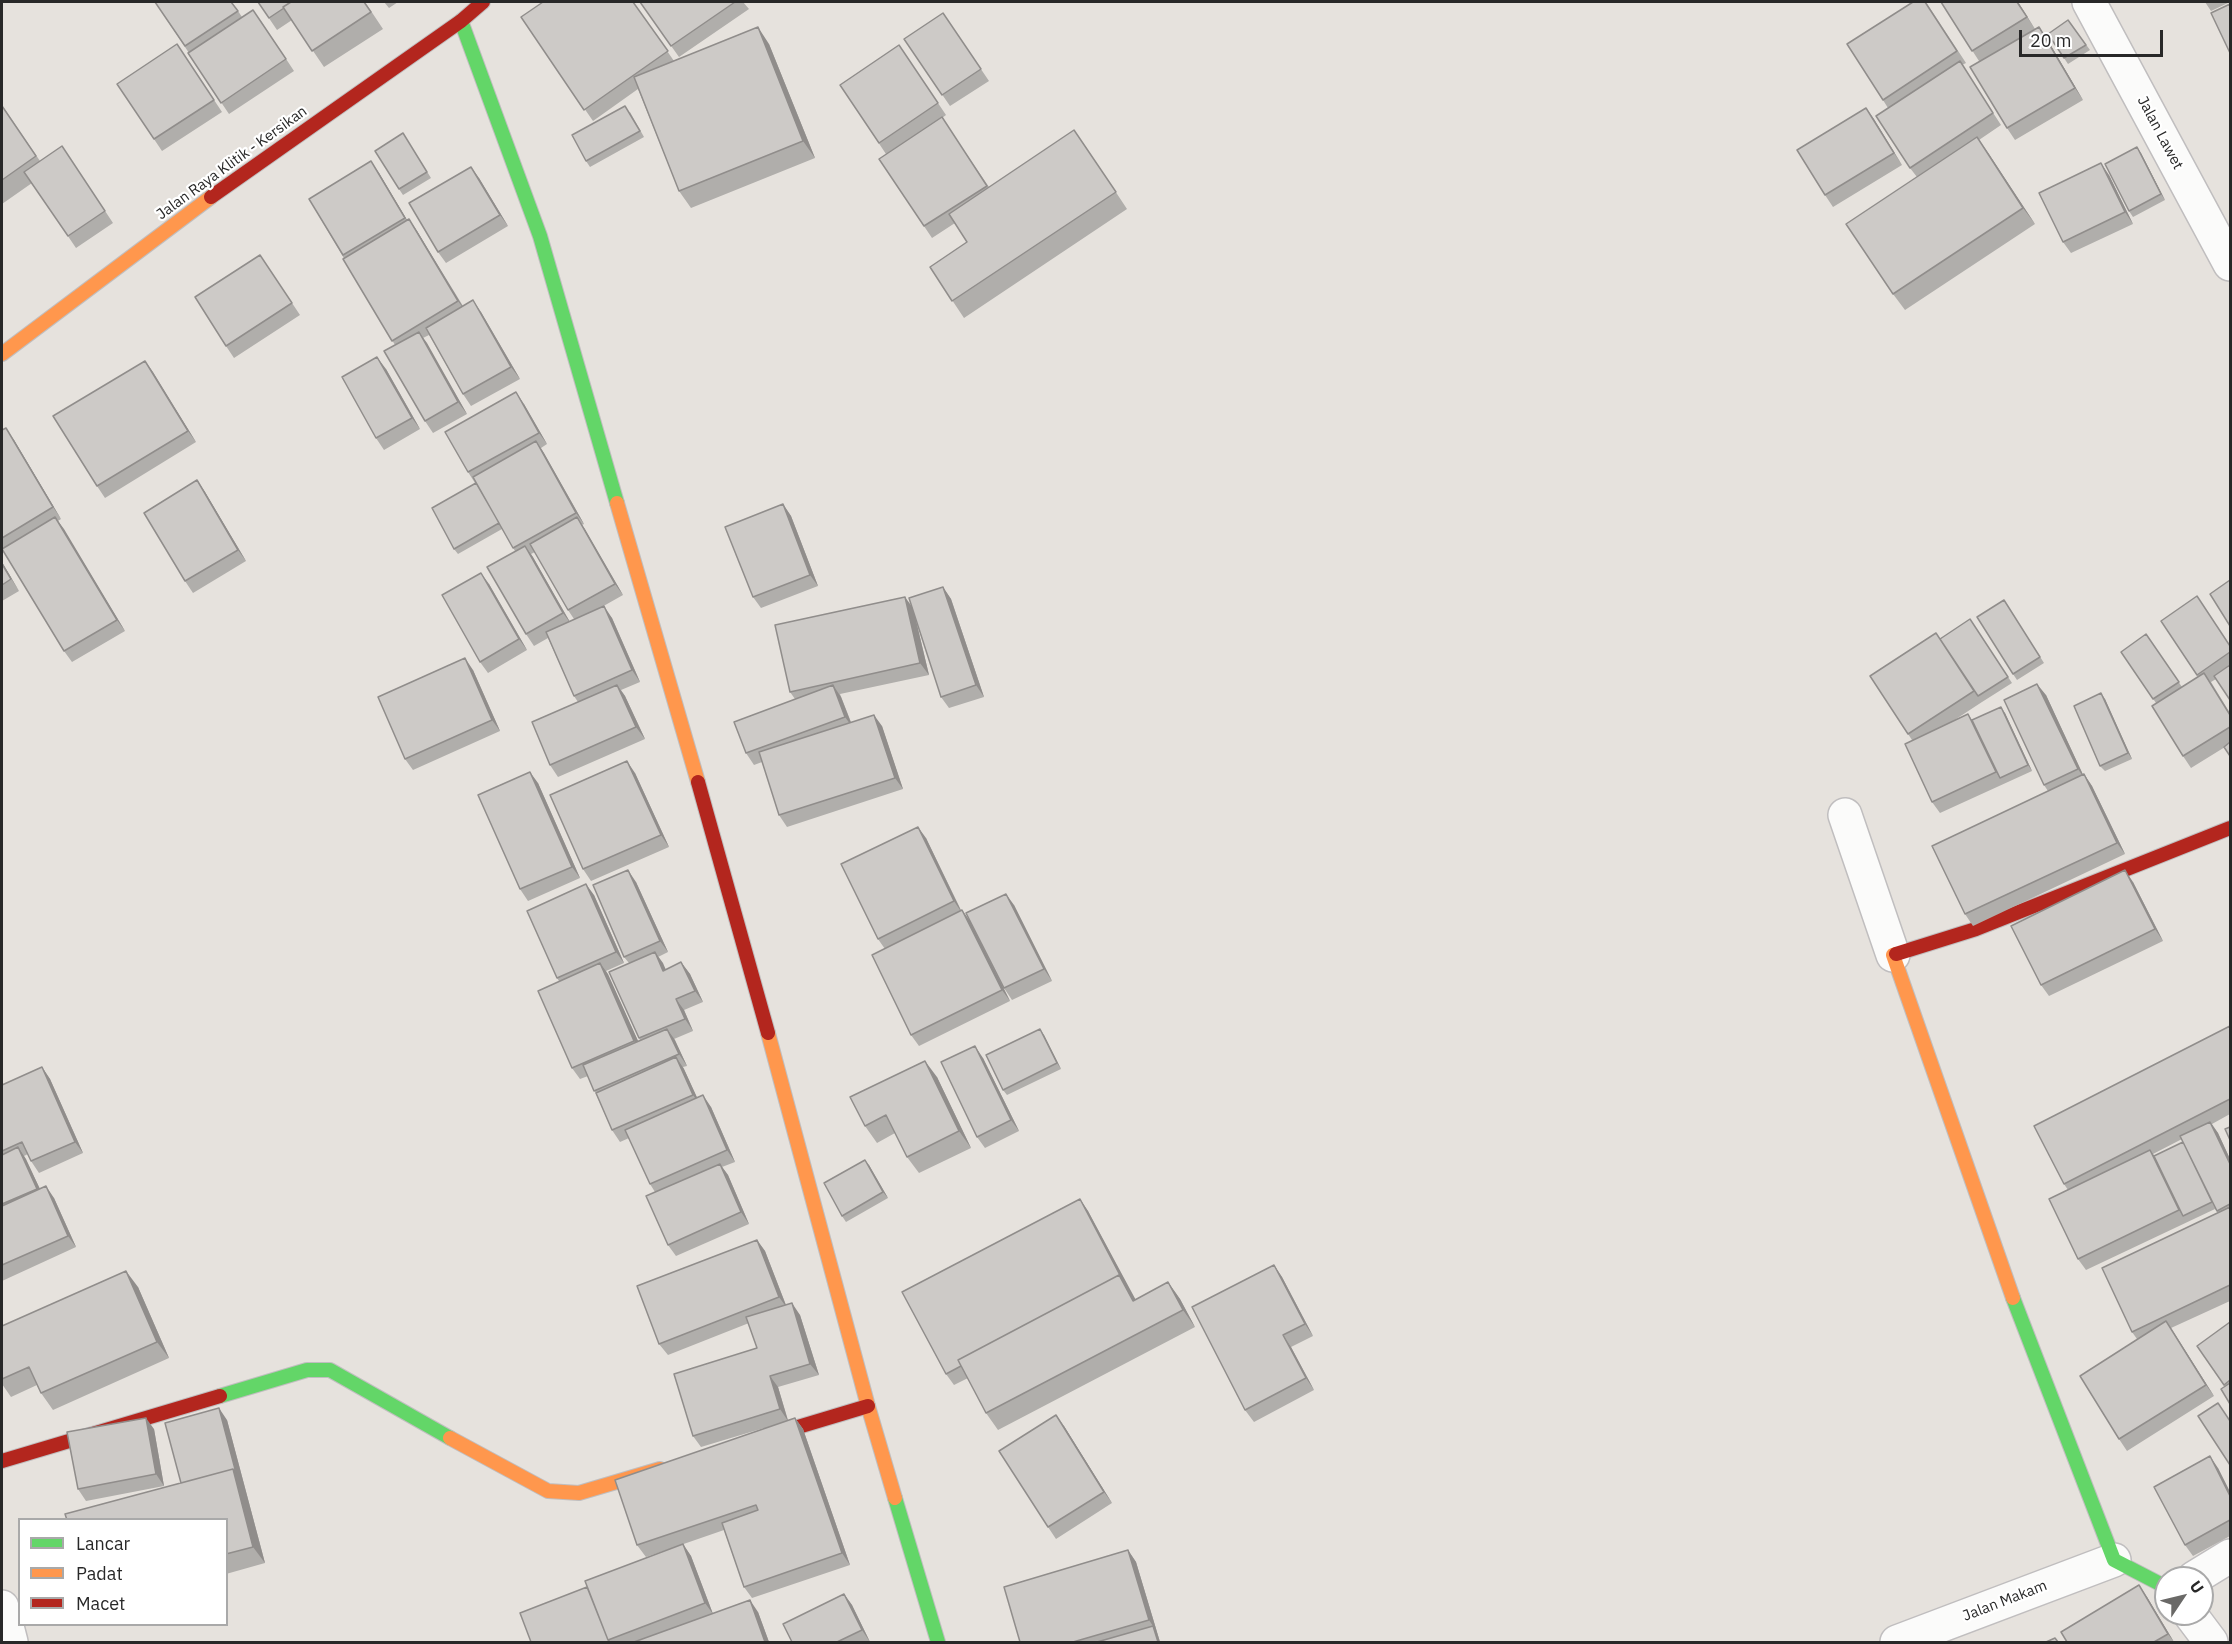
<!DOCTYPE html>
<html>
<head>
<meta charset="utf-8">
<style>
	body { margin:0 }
	#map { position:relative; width:2232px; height:1644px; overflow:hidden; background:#e6e2dd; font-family:"IBM Plex Sans",sans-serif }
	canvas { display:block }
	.frame { position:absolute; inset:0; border:3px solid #282828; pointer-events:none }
	.legend { position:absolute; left:18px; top:1518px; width:210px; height:108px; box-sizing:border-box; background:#fff; border:2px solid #a9a9a9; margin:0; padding:8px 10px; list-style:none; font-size:18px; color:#282828 }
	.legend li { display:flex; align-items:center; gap:12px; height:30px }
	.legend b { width:30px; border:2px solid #a9a9a9 }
	.north { position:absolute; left:2154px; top:1566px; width:60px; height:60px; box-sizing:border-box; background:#fff; border:2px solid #a9a9a9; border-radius:50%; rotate:55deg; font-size:16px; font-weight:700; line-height:24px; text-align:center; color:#282828 }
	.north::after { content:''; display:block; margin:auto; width:21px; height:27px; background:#6a6967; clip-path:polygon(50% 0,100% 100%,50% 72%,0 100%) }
	.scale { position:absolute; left:2019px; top:30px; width:144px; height:27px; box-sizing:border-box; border:3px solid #282828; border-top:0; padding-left:8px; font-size:18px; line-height:21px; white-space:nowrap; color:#282828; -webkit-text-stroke:4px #fff; paint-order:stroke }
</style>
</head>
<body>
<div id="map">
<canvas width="2232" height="1644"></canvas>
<div class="frame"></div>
<ul class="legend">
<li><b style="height:8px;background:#63d668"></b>Lancar</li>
<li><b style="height:8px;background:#ff974d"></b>Padat</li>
<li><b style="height:8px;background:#b3261e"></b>Macet</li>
</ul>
<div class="north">U</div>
<div class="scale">20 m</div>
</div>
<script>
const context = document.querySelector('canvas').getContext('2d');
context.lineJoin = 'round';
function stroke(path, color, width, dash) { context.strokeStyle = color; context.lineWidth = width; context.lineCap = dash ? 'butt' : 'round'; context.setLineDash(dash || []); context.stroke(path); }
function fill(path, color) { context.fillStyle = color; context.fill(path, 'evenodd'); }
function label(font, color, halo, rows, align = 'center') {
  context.font = font + ' "IBM Plex Sans",sans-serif'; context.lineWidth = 4.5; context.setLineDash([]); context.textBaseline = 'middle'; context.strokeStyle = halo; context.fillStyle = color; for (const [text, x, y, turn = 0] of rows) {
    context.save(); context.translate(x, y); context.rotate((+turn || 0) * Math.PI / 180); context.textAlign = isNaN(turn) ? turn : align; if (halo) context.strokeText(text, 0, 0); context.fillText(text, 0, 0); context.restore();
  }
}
const street = new Path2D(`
	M2089,2l141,262
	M1845,815l48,140
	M2194,1578l36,-22
	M2,1607l9,35
	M2190,1614l21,28
	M1897,1642l217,-82`);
const fast = new Path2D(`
	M461,21l79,215 77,267
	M2013,1298l101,262 52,27
	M220,1396l87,-26h23l120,68
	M895,1498l43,144`);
const slow = new Path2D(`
	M2,354l209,-157
	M617,503l81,279
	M1896,954l-3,1 120,343
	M768,1033l100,373 27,92
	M450,1438l98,53 31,2 81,-24`);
const jam = new Path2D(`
	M211,197l250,-176 22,-19
	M698,782l70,251
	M1896,954l80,-25 254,-101
	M758,1439l110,-33
	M2,1461l218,-65`);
const wall = new Path2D(`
	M155,2h77l10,15 19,4 33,50 -65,43 -41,-61h1z
	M258,2h107l18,27 -59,38 -32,-47 -15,10z
	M384,2h14l-9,6z
	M633,2l41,59 95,-17 46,114 -124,50 -12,-17 -41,-102 -45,32 -72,-104z
	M640,2h103l6,7 -70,48z
	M1926,2l40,61 -4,2 39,60 -22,15 56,84 -130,86 -12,-16 24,-117 -7,-9 -22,-60 -5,-8z
	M1941,2h77l17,27 -19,11 23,-13 8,12 36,61 -68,40 -8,-12 -28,-67z
	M2205,2h25l-19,9z
	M943,13l46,68 -39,25 -46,-67z
	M2068,20l22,30 -22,14 -20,-30z
	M177,44l45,68 -60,39 -45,-67z
	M899,45l47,70 -4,3 47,69 97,-40 41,62 -163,109 -34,-51 37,-25 -12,-19 -23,15 -53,-79 7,-5 -46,-69z
	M2,105l38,56 22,-15 51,77 -37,25 -44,-65 -30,21z
	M1866,108l36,57 -69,42 -8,-12z
	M630,112l14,25 -54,30 -4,-6z
	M403,133l28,45 -28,17 -4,-6z
	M2141,153l24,47 -32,17 -4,-6z
	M379,173l28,47 2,-1 8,12 46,75 18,6 39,67 -49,27 -8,-12 -34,-59 -6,3 44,76 -34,19 -8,-12 -30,-76 -86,-146z
	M2109,175l24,49 -62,29 -8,-11z
	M479,178l29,48 -62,37 -8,-11z
	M268,267l32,48 -66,43 -8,-12z
	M145,361l51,81 -91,56 -8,-12z
	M386,369l34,60 -36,21 -8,-12z
	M524,404l23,40 -6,4 43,76 -2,1 41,70 -23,13 12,10 28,64 -19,8 4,6 20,43 -87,38 -8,-12 28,-63 -4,-6 -26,-58 -14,8 -8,-12 -11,-83 -13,-22 -44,25 -4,-5 21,-66 -7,-11zM535,552l33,58 6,9 -4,3 -39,-68z
	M2,430l12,10 47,79 -3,2 67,110 -53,31 -8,-11 -62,-103z
	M197,480l8,12 41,69 -53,32 -8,-12z
	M783,504l8,12 27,70 -57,22 -8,-11z
	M2,562l17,29 -17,10z
	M489,584l38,66 -39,23 -8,-11z
	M943,587l8,12 33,98 -35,11 -8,-11 -26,-81 14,59 -89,19 11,28 31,4 21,63 -116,38 -8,-12 -17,-53 -8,3 -8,-12 49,-54 -5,-7 122,-86z
	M2008,606l36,57 -27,17 -4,-6z
	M1970,619l42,64 -30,19v-1v1l-29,19 19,-1 33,-7 27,58 -92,42 -8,-11 -20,-62 -42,-64 70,-37z
	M2161,621l69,24v55l-14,-21 -5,3 19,31v43l-5,-9 -34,21 -8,-12 -27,-53 -35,-51 25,-18 36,53 16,-10z
	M473,670l27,61 -87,39 -8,-11z
	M2046,695l37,80 1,-1 8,12 33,68 -152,72 -8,-12 83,-123 -4,-6z
	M2105,699l27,60 -27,12 -5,-5z
	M635,773l34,74 -78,34 -8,-12z
	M538,783l42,95 -52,23 -8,-12z
	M926,838l35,72h1l8,11 40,80 -91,45 -8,-11 -26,-86 -7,-10z
	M636,882l32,70 -10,5 8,13 15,-8 9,12 13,28 -19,8 9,21 -19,8 13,27 -4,1 14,31 14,9 24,55 -13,5 6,8 21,49 -73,32 -8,-11 -13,-53 -5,-8 -21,-46 -9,4 -8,-12 -24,-54 -8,3 -8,-11 -13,-87 -2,-3 37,-83 30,68 -18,8 32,70 2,-1 -1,-2 -10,-75 -5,-6z
	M2133,882l30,59 -114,55 -8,-11z
	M1014,905l38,76 -40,19 -8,-12z
	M2230,1026v88l-18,10 6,9 12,26v142l-59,27 43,68 -87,55 -8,-12 18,-100 -5,-7 86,-119 -3,-4 -129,61 -8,-11 -10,-69 -4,-6zM2182,1139l1,3 -29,14 -1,-2z
	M1044,1035l17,34 -54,26 -4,-5z
	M983,1058l36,73 -34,17 -8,-11z
	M42,1067l8,12 33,74 -44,20 -8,-12 -3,-7 -4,2 16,33 14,9 22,49 -74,34v-196z
	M937,1077l34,71 -52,25 -12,-16 -12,-24 -18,10 -12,-17z
	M869,1165l19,33 -42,24 -4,-6z
	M1080,1199l8,12 47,89 33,-18 12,17 15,28 -197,103 -12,-17 -18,-35 -14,7 -8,-11z
	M757,1240l8,11 21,54 14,10 19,60 -41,12 10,33 7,-2 8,11 47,136 -98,33 -8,-11 -20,-57 -78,27 -9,-12 127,-117 -63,19 -8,-11 64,-88 -8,-25 -81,32 -9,-11z
	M1274,1265l8,12 31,59 -22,11 23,43 -60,32 -9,-12z
	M138,1287l31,71 -116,52 -12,-17 -4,-8 -26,12 -9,-13v-58z
	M2230,1322v82l-5,-17 -28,-41z
	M227,1420l38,143 -39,11v-54l-45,-37z
	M1064,1426l48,77 -56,36 -8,-12z
	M154,1429l10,57 -78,15 -8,-12z
	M2218,1468l12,24v44l-37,20 -8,-11z
	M683,1544l8,12 22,58 45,-2 11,30h-238l56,-55z
	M1128,1550l8,12 24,80h-140z
	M844,1594l8,11 18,37h-78z
	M2147,1597l27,45h-107z`);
const shadedWall = new Path2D(`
	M2017,2h1l17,27z
	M758,27l11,17 46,114 -12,-17z
	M2039,27l8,12 36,61 -8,-12z
	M1866,108l8,11 28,46 -8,-12z
	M1977,137l12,17 46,70 -12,-16z
	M2137,147l4,6 24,47 -4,-6z
	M371,161l8,12 34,57 -8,-12z
	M2101,163l8,12 24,49 -8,-12z
	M471,167l8,11 29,48 -8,-11z
	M409,219l8,12 49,81 -8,-11z
	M473,300l8,12 39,67 -9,-12z
	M419,332l8,11 40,71 -9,-12z
	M377,357l9,12 34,60 -8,-11z
	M145,361l8,11 43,70 -8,-11z
	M516,392l8,12 23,40 -8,-11z
	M6,428l8,12 47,79 -8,-12z
	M536,441l8,12 40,71 -8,-11z
	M197,480l8,12 41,69 -8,-11z
	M783,504l8,12 27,70 -8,-11z
	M55,517l9,12 61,102 -8,-11z
	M577,517l8,12 38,66 -8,-11z
	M525,546l8,11 38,67 -8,-11z
	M2,562l17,29 -17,-27z
	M481,573l8,11 38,66 -8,-11z
	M943,587l8,12 33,98 -8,-12z
	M905,597l8,11 16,67 -9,-12z
	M604,606l8,12 28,64 -8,-12z
	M465,658l8,12 27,61 -8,-11z
	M2037,684l9,11 40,86 -8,-12z
	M617,685l8,11 20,43 -9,-12z
	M833,685l8,12 12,31 -8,-11z
	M2101,693l4,6 27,60 -4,-6z
	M2001,707l4,6 27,58 -4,-6z
	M1968,714l8,12 24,52 -4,-6z
	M874,715l8,11 21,63 -8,-11z
	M627,761l8,12 34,74 -8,-12z
	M530,772l8,11 42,95 -8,-11z
	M2084,774l8,12 33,68 -8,-11z
	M918,827l8,11 36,75 -8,-12z
	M628,870l8,12 32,70 -8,-11z
	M2125,870l8,12 30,59 -8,-12z
	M586,884l8,11 30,68 -8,-11z
	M1006,894l8,11 38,76 -8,-12z
	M962,910l8,11 40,80 -8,-11z
	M655,952l8,11 8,19 -8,-11z
	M681,962l9,12 13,28 -8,-11z
	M600,963l8,11 35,78 -9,-11z
	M676,999l8,11 9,21 -8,-12z
	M667,1029l8,11 12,26 -8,-12z
	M1040,1029l4,6 17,34 -4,-6z
	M975,1046l8,12 36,73 -8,-11z
	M676,1057l8,12 17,37 -8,-11z
	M925,1061l12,16 34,71 -12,-17z
	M42,1067l8,12 33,74 -8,-11z
	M703,1095l8,12 24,55 -8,-12z
	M2210,1122l8,11 12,26v5z
	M18,1147l8,12 19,41 -8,-11z
	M2150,1150l9,12 24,54 -4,-6z
	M865,1160l4,5 19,33 -5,-6z
	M720,1164l8,11 21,49 -8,-12z
	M46,1186l8,12 22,49 -8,-11z
	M1080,1199l8,12 57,106 -12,-16 -14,-26z
	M757,1240l8,11 22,57 -8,-11z
	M1274,1265l8,12 31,59 -8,-12z
	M126,1271l12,16 31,71 -12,-16z
	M1168,1282l12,17 15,28 -12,-17z
	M792,1303l8,12 19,60 -9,-11z
	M2166,1321l8,12 40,63 -8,-11z
	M1283,1335l8,12 23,43 -8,-12z
	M770,1376l8,11 10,34 -8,-12z
	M219,1408l8,12 38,143 -12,-16 -20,-78z
	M1056,1415l8,11 48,77 -8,-11z
	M146,1418l8,11 10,57 -8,-12z
	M795,1418l8,11 47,136 -8,-12z
	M2210,1456l8,12 12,24v4z
	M683,1544l8,12 22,58 -8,-11z
	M1128,1550l8,12 24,80h-2l-5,-16 -4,-6z
	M2139,1585l8,12 27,45 -6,-8z
	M844,1594l8,11 18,37 -8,-12z
	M750,1600l8,12 11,30h-4z`);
const building = new Path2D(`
	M155,2h76l7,9 -53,35z
	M258,2h33l-8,5 1,1 -15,10z
	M291,2h73l7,10 -59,39 -29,-44z
	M543,2h90l35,49 -84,59 -63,-93z
	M640,2h95l-64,44z
	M1913,2h12l32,49 -74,49 -36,-56z
	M1941,2h76l10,15 -55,34z
	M2230,4v49l-19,-40z
	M253,10l33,49 -65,44 -33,-50z
	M943,13l38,56 -39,26 -38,-56z
	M2068,20l18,25 -22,13 -16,-24z
	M758,27l45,114 -124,50 -45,-114z
	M2039,27l36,61 -68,40 -37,-61z
	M177,44l37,56 -60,39 -37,-55z
	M899,45l39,58 -59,40 -39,-58z
	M1960,61l33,52 -83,55 -34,-52z
	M2,106l34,50 -34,24z
	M625,106l15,25 -54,30 -14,-26z
	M1866,108l28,45 -69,42 -28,-45z
	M942,117l45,69 -63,40 -45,-67z
	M1074,130l42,62 -164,109 -22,-34 37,-25 -18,-28z
	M403,133l24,39 -28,17 -24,-38z
	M1977,137l46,71 -130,86 -47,-70z
	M62,146l43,65 -37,25 -44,-64z
	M2137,147l24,47 -32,17 -24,-47z
	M371,161l34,57 -62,37 -34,-56z
	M2101,163l24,49 -62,30 -24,-49z
	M471,167l29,48 -62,37 -29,-49z
	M409,219l49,82 -66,40 -49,-82z
	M260,255l32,48 -66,43 -31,-49z
	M473,300l38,67 -48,27 -37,-66z
	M419,332l39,70 -33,19 -41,-70z
	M377,357l35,61 -36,20 -34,-61z
	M145,361l43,70 -91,55 -44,-70z
	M516,392l23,41 -71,39 -23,-40z
	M6,428l47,79 -51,31v-108z
	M536,441l40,72 -63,35 -40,-71z
	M197,480l41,70 -53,31 -41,-68z
	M476,483l23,40 -45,26 -22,-41z
	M783,504l27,71 -57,22 -28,-70z
	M55,517l62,103 -53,31 -62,-102z
	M577,517l38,67 -47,26 -38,-66z
	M525,546l38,67 -37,21 -39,-67z
	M2,564l9,15 -9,6z
	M481,573l38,66 -39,23 -38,-67z
	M2230,580v46l-20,-32z
	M943,587l33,98 -35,12 -32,-99z
	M2197,596l33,50v6l-33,23 -36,-54z
	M905,597l15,66 -130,29 -15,-67z
	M2004,600l36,57 -27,17 -36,-57z
	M604,606l28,64 -58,26 -28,-64z
	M1970,619l38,58 -30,19 -38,-57z
	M1936,633l38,58 -66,43 -38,-58z
	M2146,634l33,48 -26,17 -32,-47z
	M465,658l27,62 -87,39 -27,-62z
	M2230,665v35l-16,-24z
	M2204,673l26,42v12l-47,29 -31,-50z
	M2037,684l41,85 -34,16 -40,-85z
	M617,685l19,42 -86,38 -18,-43z
	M833,685l12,32 -99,36 -12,-31z
	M2101,693l27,60 -28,13 -26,-60z
	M2001,707l27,58 -28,13 -28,-58z
	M1968,714l28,58 -64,30 -27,-58z
	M874,715l21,63 -116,37 -20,-63z
	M2230,742v14l-6,-9z
	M627,761l34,74 -78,34 -33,-74z
	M530,772l42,95 -52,22 -42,-94z
	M2084,774l33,69 -152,71 -33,-68z
	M918,827l36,74 -76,38 -37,-75z
	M628,870l32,71 -36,16 -31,-72z
	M2125,870l30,59 -114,56 -30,-59z
	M586,884l30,68 -59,26 -30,-67z
	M1006,894l38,75 -40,19 -38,-75z
	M962,910l40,80 -91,45 -39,-80z
	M655,952l8,19 18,-9 14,29 -19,8 9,20 -46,19 -30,-66z
	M600,963l34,78 -62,27 -34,-77z
	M2230,1026v73l-166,85 -30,-58z
	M667,1029l12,25 -85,37 -11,-26z
	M1040,1029l17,34 -54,27 -17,-35z
	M975,1046l36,74 -34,17 -36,-75z
	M676,1057l17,38 -81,35 -16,-37z
	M925,1061l34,70 -52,26 -21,-42 -21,11 -15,-29z
	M42,1067l33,75 -44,19 -9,-19 -20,9v-66z
	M703,1095l24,55 -77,34 -25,-54z
	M2210,1122l20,42v40l-13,7 -37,-75z
	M2230,1127v13l-5,-11z
	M2183,1142l29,60 -29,14 -29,-60z
	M18,1147l19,42 -35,15v-49z
	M2150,1150l29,60 -101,49 -29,-60z
	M865,1160l18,32 -41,24 -18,-33z
	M720,1164l21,48 -73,33 -22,-49z
	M46,1186l22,50 -66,29v-59z
	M1080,1199l43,82 -4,-6 -161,85 3,6 -15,8 -44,-82z
	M2230,1207v78l-98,47 -30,-64z
	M757,1240l22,57 -120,47 -22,-58z
	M1274,1265l31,59 -22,11 23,43 -61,32 -53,-103z
	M126,1271l31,71 -116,51 -12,-26 -27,12v-53z
	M1119,1275l14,26 35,-19 15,28 -197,103 -28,-53z
	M792,1303l18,61 -40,12 10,33 -87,27 -19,-62 83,-26 -11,-31z
	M2166,1321l40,64 -87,54 -39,-63z
	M2230,1322v58l-6,5 -27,-39z
	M2230,1383v21l-9,-15z
	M2218,1403l12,18v44l-32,-49z
	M219,1408l17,65 -3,-4 -52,14 -16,-60z
	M1056,1415l48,77 -56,35 -49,-76z
	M146,1418l10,56 -78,15 -11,-57z
	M795,1418l47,135 -98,34 -22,-64 36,-13 -2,-5 -119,40 -22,-65z
	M2210,1456l20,40v24l-45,25 -31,-58z
	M233,1469l20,78 -27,7v-34h-159l-2,-6z
	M683,1544l22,59 -97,37 -23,-59z
	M1128,1550l21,70 -76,22h-53l-16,-55z
	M2139,1585l29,49 -14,8h-87l-6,-10z
	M587,1587l21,53 2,2h-79l-11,-29z
	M844,1594l18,36 -25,12h-45l-9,-18z
	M750,1600l15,42h-131z
	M1153,1626l5,16h-61z
	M2055,1638l3,4h-12z`);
const streetNames = [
	["Jalan Lawet",2160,133,62],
	["Jalan Raya Klitik - Kersikan",232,163,-36],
	["Jalan Makam",2005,1601,-21]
];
stroke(street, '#c0bebf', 36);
stroke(fast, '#c0bebf', 16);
stroke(slow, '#c0bebf', 16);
stroke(jam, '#c0bebf', 16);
stroke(street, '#fbfbfa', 33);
stroke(fast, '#63d668', 14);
stroke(slow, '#ff974d', 14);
stroke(jam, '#b3261e', 14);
fill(wall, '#b0aeab');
fill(shadedWall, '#908d8b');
fill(building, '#cdcac7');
stroke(building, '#908d8b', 1.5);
label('15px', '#282828', '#fff', streetNames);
</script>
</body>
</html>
